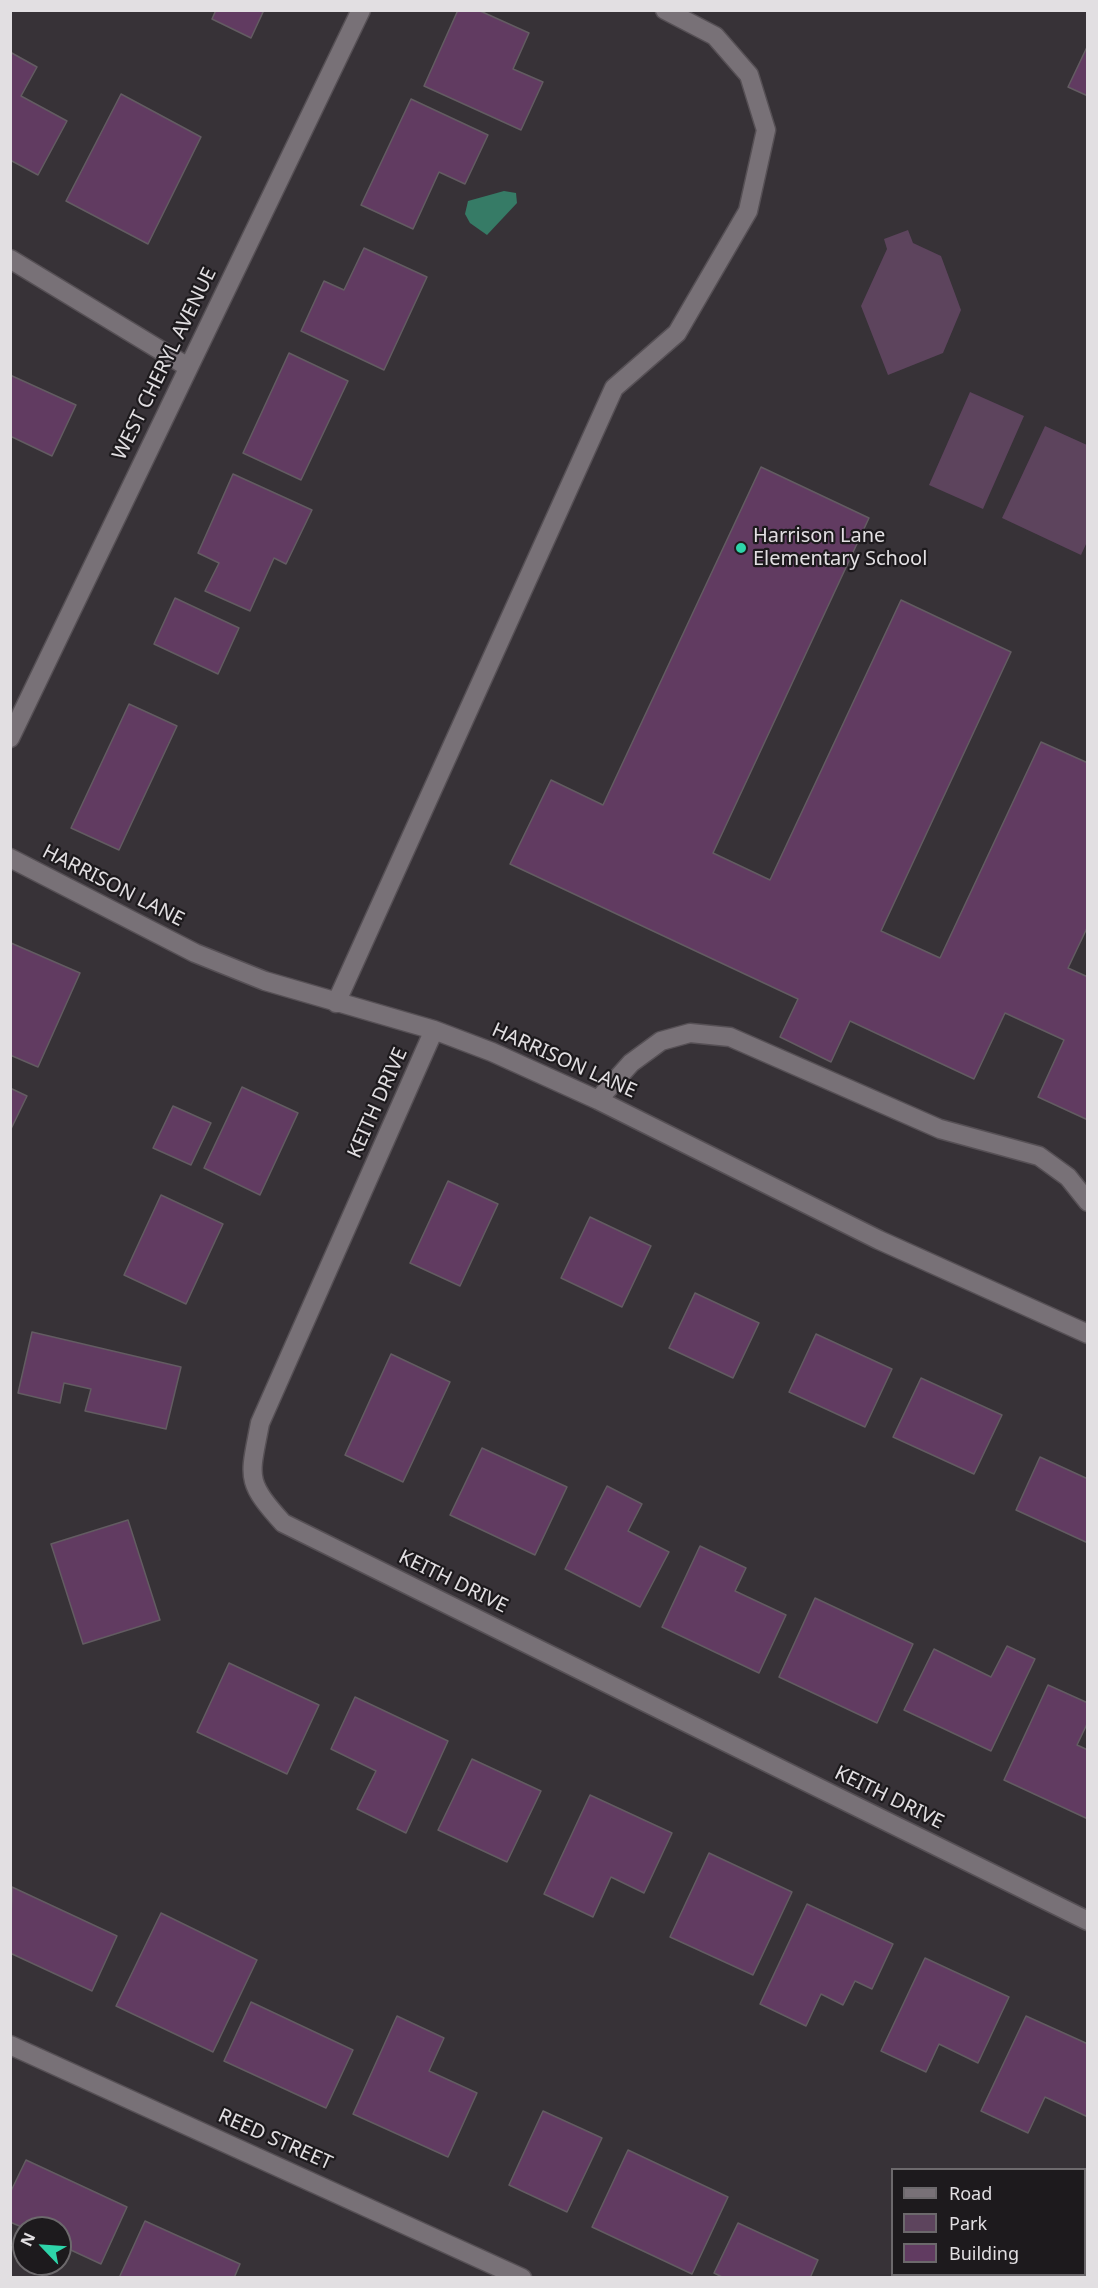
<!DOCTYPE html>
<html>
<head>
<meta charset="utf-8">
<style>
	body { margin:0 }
	#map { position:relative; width:1098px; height:2288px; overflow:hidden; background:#373237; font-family:"Noto Sans",sans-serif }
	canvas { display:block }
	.frame { position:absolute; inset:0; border:12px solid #e2dfe2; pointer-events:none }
	.legend { position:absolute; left:891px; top:2168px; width:195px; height:108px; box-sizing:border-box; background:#1d1a1d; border:2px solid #6c696c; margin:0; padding:8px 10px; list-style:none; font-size:18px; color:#e2dfe2 }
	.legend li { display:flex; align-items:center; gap:12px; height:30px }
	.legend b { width:30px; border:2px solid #6c696c }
	.north { position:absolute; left:12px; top:2216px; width:60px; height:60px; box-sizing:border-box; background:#1d1a1d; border:2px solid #6c696c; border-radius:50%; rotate:295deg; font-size:16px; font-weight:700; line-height:24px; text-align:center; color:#e2dfe2 }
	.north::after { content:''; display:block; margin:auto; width:21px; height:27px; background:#2ed4aa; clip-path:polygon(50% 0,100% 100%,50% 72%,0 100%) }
</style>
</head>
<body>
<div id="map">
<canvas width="1098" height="2288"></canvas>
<div class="frame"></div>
<ul class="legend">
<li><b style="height:8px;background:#787177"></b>Road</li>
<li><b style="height:16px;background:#5d445d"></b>Park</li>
<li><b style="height:16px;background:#613b61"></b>Building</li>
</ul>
<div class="north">N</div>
</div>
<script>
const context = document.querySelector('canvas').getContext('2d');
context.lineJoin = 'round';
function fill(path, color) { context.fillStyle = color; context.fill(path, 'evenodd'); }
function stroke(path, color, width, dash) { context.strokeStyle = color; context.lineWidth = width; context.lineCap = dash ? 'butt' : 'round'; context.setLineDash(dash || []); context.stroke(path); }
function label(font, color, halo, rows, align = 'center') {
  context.font = font + ' "Noto Sans",sans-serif'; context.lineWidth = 4.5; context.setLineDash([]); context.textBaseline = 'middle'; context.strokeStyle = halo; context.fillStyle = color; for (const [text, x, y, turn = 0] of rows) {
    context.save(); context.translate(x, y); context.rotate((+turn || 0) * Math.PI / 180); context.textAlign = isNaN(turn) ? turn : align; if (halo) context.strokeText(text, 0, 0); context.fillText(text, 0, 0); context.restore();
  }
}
const green = new Path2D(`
	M908,230l5,13 28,13 20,54 -18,43 -55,22 -27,-69 26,-57 -3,-10z
	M970,392l54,24 -41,93 -54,-24z
	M1045,426l42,19v97l-6,13 -79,-37z`);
const water = new Path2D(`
	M504,191l12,2 1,10 -30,32 -17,-12 -5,-9 3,-13z`);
const building = new Path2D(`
	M216,10h48l-13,28 -39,-19z
	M458,10h20l51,23 -16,36 30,13 -22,48 -97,-44z
	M1088,45v51l-20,-9z
	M10,52l27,15 -16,29 46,25 -29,54 -28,-15z
	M121,94l80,43 -53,107 -82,-43z
	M411,99l77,36 -23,49 -26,-12 -26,57 -52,-24z
	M364,248l63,29 -43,93 -83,-39 23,-50 20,9z
	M289,353l59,28 -47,99 -58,-27z
	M10,375l66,30 -24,51 -42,-20z
	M761,467l108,51 -156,335 57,27 131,-280 110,52 -130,279 59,27 101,-216 47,21v163l-20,42 20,9v143l-50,-23 26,-57 -59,-27 -31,66 -124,-58 -19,41 -51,-25 18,-38 -288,-135 41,-84 52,25z
	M233,474l79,36 -26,54 -12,-6 -24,53 -45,-20 14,-28 -21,-10z
	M175,598l64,30 -21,46 -64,-30z
	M129,704l48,22 -58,124 -48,-22z
	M11,943l69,30 -42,94 -28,-12z
	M242,1087l56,26 -38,82 -56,-27z
	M10,1088l17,8 -17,35z
	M173,1106l38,17 -20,42 -38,-17z
	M448,1181l50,23 -38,82 -50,-23z
	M161,1195l62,29 -37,80 -62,-29z
	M590,1217l61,29 -29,61 -61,-29z
	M695,1293l64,30 -26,55 -64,-30z
	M32,1332l149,35 -15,62 -81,-18 6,-22 -27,-6 -4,20 -42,-10z
	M816,1334l76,35 -27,58 -76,-35z
	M391,1354l59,28 -47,100 -58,-27z
	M921,1378l81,37 -28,59 -81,-37z
	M482,1448l85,39 -32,68 -85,-40z
	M1040,1457l48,22v64l-72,-33z
	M607,1486l35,18 -14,27 41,21 -29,55 -75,-38z
	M128,1520l32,100 -77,24 -32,-100z
	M700,1546l46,22 -11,23 51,24 -27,58 -97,-46z
	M815,1598l98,46 -36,79 -98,-46z
	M1007,1646l28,13 -44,92 -87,-41 30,-61 57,28z
	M229,1663l90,42 -32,69 -90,-42z
	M1048,1685l40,18v19l-11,23 11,5v69l-84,-39z
	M355,1697l93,44 -42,92 -49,-24 19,-38 -45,-22z
	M472,1759l69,32 -34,71 -69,-32z
	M590,1795l82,38 -28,60 -33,-16 -18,40 -49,-23z
	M709,1853l83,39 -39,83 -83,-38z
	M12,1887l105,49 -25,55 -82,-38z
	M807,1904l86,40 -21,45 -17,-8 -12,24 -22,-11 -15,32 -46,-22z
	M161,1913l96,47 -44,92 -97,-46z
	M925,1958l84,39 -31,66 -39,-19 -13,28 -45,-21z
	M251,2002l102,48 -27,58 -102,-47z
	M397,2016l47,22 -15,33 48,22 -29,64 -95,-43z
	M1026,2016l62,28v73l-43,-20 -17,36 -47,-22z
	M543,2111l59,27 -35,74 -58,-27z
	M628,2150l100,47 -36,77 -100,-47z
	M26,2160l101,47 -26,57 -41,-19v-17h-36l-14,-6v-29z
	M145,2221l95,43 -6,14h-115z
	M738,2223l80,37 -8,18h-86l-10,-5z`);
const minor = new Path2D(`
	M10,259l178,108
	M10,738l351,-728
	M10,858l185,95 70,28 169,49 58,22 106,48 281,140 209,94
	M336,1003l278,-615 63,-55 71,-122 18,-81 -17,-55 -34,-39 -50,-26
	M434,1030l-174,393c-10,54 -16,57 23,100l805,398
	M598,1100l33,-37 30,-22 29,-8 40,4 210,92 99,27 29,21 20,25
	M10,2045l512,233`);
const markers = [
	[741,548,6,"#2ed4aa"]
];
const streetNames = [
	["WEST CHERYL AVENUE",165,364,-64],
	["HARRISON LANE",113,886,27],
	["HARRISON LANE",564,1061,24],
	["KEITH DRIVE",378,1103,-66],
	["KEITH DRIVE",453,1582,26],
	["KEITH DRIVE",889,1798,26],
	["REED STREET",275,2140,24]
];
const poiNames = [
	["Harrison Lane",753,536],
	["Elementary School",753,559]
];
fill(green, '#5d445d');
fill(water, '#367b66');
fill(building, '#613b61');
stroke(building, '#635c62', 1.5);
stroke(minor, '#565055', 21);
stroke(minor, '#787177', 18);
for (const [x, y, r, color] of markers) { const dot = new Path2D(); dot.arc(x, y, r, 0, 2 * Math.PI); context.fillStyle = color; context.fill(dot); stroke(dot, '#1d1a1d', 2); }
label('20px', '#e2dfe2', '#1d1a1d', streetNames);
label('20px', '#e2dfe2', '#1d1a1d', poiNames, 'left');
</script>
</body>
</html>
